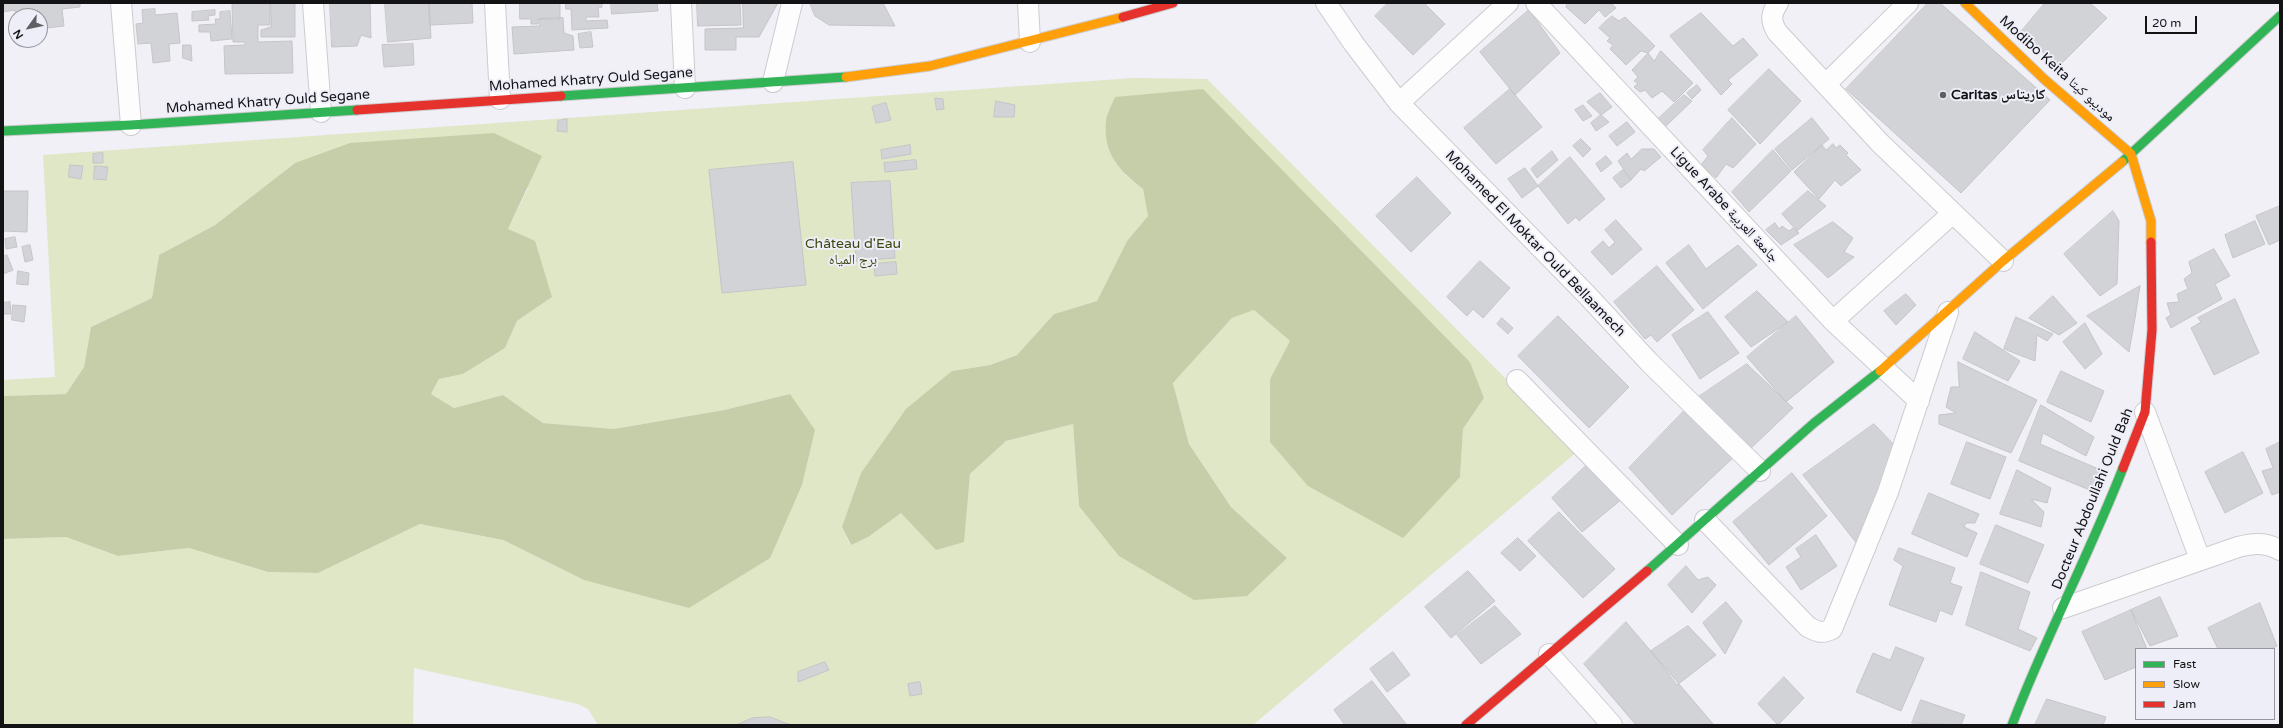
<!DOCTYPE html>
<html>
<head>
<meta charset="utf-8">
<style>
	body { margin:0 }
	#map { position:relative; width:2283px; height:728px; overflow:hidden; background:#f0f0f6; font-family:"Varela Round",sans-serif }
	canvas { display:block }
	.frame { position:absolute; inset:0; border:4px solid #131316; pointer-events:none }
	.legend { position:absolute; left:2135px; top:648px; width:140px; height:72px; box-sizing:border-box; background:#eeeef8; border:1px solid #96969e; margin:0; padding:5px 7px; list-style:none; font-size:12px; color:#131316 }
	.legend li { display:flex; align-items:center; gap:8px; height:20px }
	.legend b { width:20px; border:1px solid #96969e }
	.north { position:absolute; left:8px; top:8px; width:40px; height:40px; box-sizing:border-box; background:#eeeef8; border:1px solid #96969e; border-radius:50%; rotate:237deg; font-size:11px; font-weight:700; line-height:16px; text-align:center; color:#131316 }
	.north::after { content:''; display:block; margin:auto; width:14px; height:18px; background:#606064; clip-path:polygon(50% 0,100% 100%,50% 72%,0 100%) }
	.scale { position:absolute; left:2145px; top:16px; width:52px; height:18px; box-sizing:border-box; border:2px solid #131316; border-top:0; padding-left:5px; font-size:12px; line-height:14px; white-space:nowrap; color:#131316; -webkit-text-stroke:3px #eeeef8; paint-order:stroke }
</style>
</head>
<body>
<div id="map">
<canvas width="2283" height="728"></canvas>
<div class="frame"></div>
<ul class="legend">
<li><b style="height:5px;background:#30b455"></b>Fast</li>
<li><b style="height:5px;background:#ff9f0a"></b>Slow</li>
<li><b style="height:5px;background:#e5322d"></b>Jam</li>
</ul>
<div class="north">N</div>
<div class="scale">20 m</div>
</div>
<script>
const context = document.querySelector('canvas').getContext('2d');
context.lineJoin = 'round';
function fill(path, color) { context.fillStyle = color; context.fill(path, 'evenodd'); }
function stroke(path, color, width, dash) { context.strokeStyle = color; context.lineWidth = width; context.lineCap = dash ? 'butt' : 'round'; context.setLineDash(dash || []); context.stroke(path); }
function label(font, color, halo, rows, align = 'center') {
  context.font = font + ' "Varela Round","Noto Naskh Arabic",sans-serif'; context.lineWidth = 4; context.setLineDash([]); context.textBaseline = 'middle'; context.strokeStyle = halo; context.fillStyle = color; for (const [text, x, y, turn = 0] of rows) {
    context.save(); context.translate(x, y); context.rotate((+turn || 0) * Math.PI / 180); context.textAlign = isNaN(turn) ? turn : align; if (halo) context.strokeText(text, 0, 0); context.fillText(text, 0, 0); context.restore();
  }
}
const green = new Path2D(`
	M1134,78l73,1 371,372 -325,274h-655l-10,-16 -10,-5 -164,-36 -1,57h-410v-186l63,-2 52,19 71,-8 79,24 50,1 102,-49 83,16 81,40 206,-186 -66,16 -110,19 -71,-6 -40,-28 -49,13 -23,-14 8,-15 24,-5 42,-26 12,-27 35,-24 -44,-68 20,-41 -233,-25 -80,62 -56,30 -7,43 -61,29 -7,40 -18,27 -63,2v-16l52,-3 -12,-222zM1124,174l300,141 46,47 14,36 -21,31 -3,48 -190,-98 20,-38 -36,-31 -22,8 -59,65 16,61 42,63 56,51 -208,-52 -6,-82 -67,17 -36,33 -7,68 -46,-14 -16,-15 -51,32 -8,-18 110,-156 38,-6 27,-10 37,-41 43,-13 30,-60 21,-25 -5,-27z`);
const forest = new Path2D(`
	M1203,89l267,273 14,36 -21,31 -3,48 -57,61 -95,-52 -38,-44v-63l20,-38 -36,-31 -22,8 -59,65 16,61 42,63 56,51 -40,38 -53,4 -75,-44 -40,-50 -6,-82 -67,17 -36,33 -6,68 -28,8 -35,-37 -33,24 -17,8 -9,-18 19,-54 45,-64 46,-38 38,-6 27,-10 37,-41 43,-13 30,-60 21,-25 -5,-27c-24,-19 -40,-35 -37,-68 1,-7 6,-17 9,-24z
	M494,133l48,23 -34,73 27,12 17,56 -35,24 -12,27 -42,26 -24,5 -8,15 23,14 49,-13 40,28 71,6 110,-19 66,-16 25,36 -13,55 -32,73 -81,50 -105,-28 -81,-40 -83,-16 -102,49 -50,-1 -79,-24 -71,8 -52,-19 -63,2v-143l63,-2 18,-27 7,-40 61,-29 7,-43 56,-30 80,-62 55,-20z`);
const building = new Path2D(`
	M3,3h77v4l-18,2 2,17 -17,2v5l-7,1v-18h-24v8l-1,-14 -12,2z
	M270,3v22h-12v17l34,-1 1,32 -68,1 -1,-28 21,-1v-3h-12l-1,-38z
	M271,3h24v34h-34v-7l10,-3z
	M330,3h40l1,35 -10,-3 -4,11 -25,1z
	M385,3h44l2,35 -43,4z
	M429,3h43l1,20 -43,2z
	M520,3h40v16h-22v5h-7v-5h-11z
	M566,3h36v4l-4,1 1,9h-13v4l21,-1 1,8 -36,2 -1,-21h-5z
	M611,3h46l1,8 -46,3z
	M697,3h43l1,22 -43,1z
	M743,3h35l-19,34h-23v13h-31v-21l38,-1z
	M810,3h73l12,23 -66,-1 -14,-9z
	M1388,3h36l21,21 -32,31 -38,-39z
	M1568,3h43l5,5 -11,9 -6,-7 -14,14 -19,-17z
	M1928,3h12l110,97 -89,93 -115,-104z
	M2045,3h45l17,15 -48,48 -39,-33z
	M155,9v6l22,-2 3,30 -11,1 1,17 -17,2 -2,-20 -13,1 -2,-20 7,-1 -1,-13z
	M215,10v5l-7,1 1,4 -17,1v-9z
	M1529,10l31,43 -45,42 -35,-43z
	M230,11l2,28 -21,2 -1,-9h-11v-7l17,-1 -1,-5h5v-7z
	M1701,13l32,33 10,-8 15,17 -30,25 4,4 -11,11 -51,-59z
	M1612,16l7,5 6,-4 30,29 -7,7 -7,-2 -15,14 -16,-16 3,-4 -6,-4 3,-3 -11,-10z
	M563,18l1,15 9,3 1,14 -60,4 -2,-27 28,-1 -1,-7z
	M591,32l2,15 -13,1 -2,-14z
	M413,44l1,21 -30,2 -2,-22z
	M183,45h8l1,16 -9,-3z
	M1661,51l32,32 -19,19 -12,-11 -10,7 -7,-8 -5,2 -6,-5 4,-4 -4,-2 4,-4 -6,-7 16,-17 6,8z
	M1769,69l32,32 -41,43 -32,-34z
	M1697,85l4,5 -9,9 -5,-6z
	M1510,89l32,38 -46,37 -32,-36z
	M1600,93l12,14 -11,8 -14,-13z
	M1684,95l8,6 -27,26 -7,-8z
	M935,98l8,1 1,10 -7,1z
	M996,101l19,4 -1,12h-20z
	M886,103l5,17 -15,3 -4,-16z
	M1583,105l9,11 -9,5 -8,-11z
	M1601,115l8,7 -13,9 -5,-8z
	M1732,118l24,26 -23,24 -7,-4 -10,14 -15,-13 7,-9 -5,-6z
	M1812,118l17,21 -37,31 -17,-21z
	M567,119v13l-10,-1 1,-10z
	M1627,122l8,10 -18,14 -8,-10z
	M1581,139l10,10 -8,8 -10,-11z
	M1833,144l3,4 4,-3 8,8 -2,2 15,15 -20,16 -6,-6 -16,19 -25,-27 28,-27 4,5z
	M910,145l1,9 -29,5 -1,-9z
	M1642,149h12l7,8 -17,14 -3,-2 -10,11 -13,-19 9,-8 4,6z
	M1773,150l18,21 -42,41 -17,-20z
	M1552,151l6,9 -21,18 -6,-9z
	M103,153v10h-10v-9z
	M1606,156l6,7 -11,9 -5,-8z
	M1570,157l35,42 -26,22 -3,-4 -8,7 -30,-38z
	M916,160l1,9 -32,3 -1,-9z
	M793,162l13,123 -84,8 -13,-123z
	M70,165l13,1 -2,13 -12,-2z
	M95,166l13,1 -2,13 -12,-1z
	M1525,168l13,18 -16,12 -14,-19z
	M1623,170l8,10 -10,8 -8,-10z
	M1417,177l34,36 -40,39 -35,-36z
	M890,181l5,77 -39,3 -5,-78z
	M3,191h25l-1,41 -24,-1z
	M1808,191l18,15 -29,25 -15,-17z
	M2280,206v34l-11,5 -13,-29z
	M2113,211l6,10 -2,63 -17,12 -36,-42z
	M1616,220l26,29 -30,26 -21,-23 12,-11 6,7 6,-6 -10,-12z
	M2255,221l10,23 -32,14 -8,-23z
	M1833,222l20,16 -9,14 10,5 -26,21 -34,-33z
	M1775,223l4,6 3,-3 7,5 4,-3 6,5 -18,12 -15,-15z
	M15,237l2,10 -11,2 -1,-10z
	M30,245l3,15 -8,2 -3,-15z
	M1689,245l17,24 32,-24 19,20 -54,44 -37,-46z
	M2214,249l16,27 -15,8 7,15 -51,29 -5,-10 5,-3 -4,-12 12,-1 -2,-8 11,-5 -4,-10 8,-6 -3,-11z
	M7,255l6,15 -10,4v-17z
	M1480,261l30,27 -27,30 -10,-9 -6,7 -20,-19z
	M896,262l1,12 -22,2 -1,-12z
	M1657,266l37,44 -37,32 -6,-7 -6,4 -31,-37z
	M18,271l11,2 -1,12 -11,-1z
	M2140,286l-5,32 -6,34 -42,-36z
	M1757,291l31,31 -37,25 -26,-30z
	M1906,294l10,11 -20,20 -12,-14z
	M2053,296l24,27 -18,12 -30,-17z
	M2235,299l24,54 -45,22 -23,-47 10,-6 -3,-4z
	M10,302l1,12h-8v-11z
	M13,305l13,1 -2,16 -12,-2z
	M1708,312l31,41 -39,26 -28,-44z
	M1558,316l71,71 -40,41 -71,-72z
	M1796,316l38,46 -48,40 -39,-45z
	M2016,317l37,17 -6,7 -10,-6 -2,26 -31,-12z
	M1502,318l11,10 -5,6 -11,-10z
	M2085,323l17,31 -17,15 -22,-27z
	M1975,332l45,29 -12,20 -45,-22z
	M1958,362l79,38 -26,53 -72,-29v-9l17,-2 -10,-6 5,-20h8z
	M1747,364l46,44 -45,43 -54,-51z
	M2061,371l43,20 -13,31 -44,-20z
	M2041,405l53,32 -8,19 -43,-23 -3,11 61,26 -9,21 -73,-30z
	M1686,409l50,46 -64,60 -43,-47z
	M1874,424l23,24 -39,97 -55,-70z
	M1967,442l39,15 -16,42 -39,-15z
	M2280,442v50l-8,3 -10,-24 11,-3 -7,-19z
	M2243,452l20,41 -38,20 -20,-41z
	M1588,464l34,35 -40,33 -30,-34z
	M2017,470l34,18 -4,15 -16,-4 13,13 -3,15 -41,-13z
	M1792,473l35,43 -58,49 -36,-43z
	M1929,493l50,21 -4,9h-9l-2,4 13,6 -10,24 -55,-23z
	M1559,512l56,57 -32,29 -55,-57z
	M1996,525l48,20 -16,38 -48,-19z
	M1816,535l21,31 -36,24 -15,-23 15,-10 -5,-8z
	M1518,538l18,18 -16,15 -19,-18z
	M1899,548l56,20 -5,15 12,4 -10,28 -12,-5 -4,12 -47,-17 14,-39 -9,-6z
	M1686,566l12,14 10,-3 8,8 -24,28 -24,-28z
	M1468,571l27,30 -44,37 -26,-31z
	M1981,572l49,20 -12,37 19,9 -7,13 -64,-26z
	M2160,597l18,39 -28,10 -19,-36z
	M1726,602l16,19 -17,33 -22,-31z
	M2260,603l17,43 -7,3h-52l-10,-21z
	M1495,606l26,28 -40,30 -24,-29z
	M2131,610l16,39h-11v18l-31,13 -23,-48z
	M1626,622l88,103h-78l-52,-61z
	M1688,626l28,29 -39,30 -26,-34z
	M1896,647l28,11 -23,53 -45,-19 17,-39 17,7z
	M1393,652l17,23 -23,17 -17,-23z
	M825,662l4,8 -31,12v-10z
	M1784,677l20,21 -26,27 -20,-21z
	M1372,681l35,44h-62l-11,-15z
	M920,682l2,12 -12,2 -2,-12z
	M2047,699l59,18 -3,8h-68z
	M1921,700l44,15 -4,10 -49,-2z
	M770,717l21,8h-55l16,-7z`);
const street = new Path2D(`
	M121,3l10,122
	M313,3l8,109
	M495,3l5,96
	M681,3l4,85
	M1028,3l2,39
	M1326,3l28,41 45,59 188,192 62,67 111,109
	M1536,3l297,318 86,80
	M1778,3c-7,11 -8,17 -1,29l103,111 123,118
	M773,82l19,-79
	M1826,84l82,-81
	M1399,103l109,-100
	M1833,321l120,-108
	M1517,380l161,165
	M2145,412l55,147
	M1705,520l103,107c10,5 14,7 24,2l56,-137 60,-180
	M2063,608l175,-61c16,-4 27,-5 42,3
	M1549,654l63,71`);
const fast = new Path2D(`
	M561,96l285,-19
	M3,131l128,-6 226,-15
	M2122,162l158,-146
	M1647,571l167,-148 66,-52
	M2012,725c33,-87 77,-170 111,-257`);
const slow = new Path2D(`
	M1965,3l79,76 87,75 20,67v21
	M846,77l84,-11 193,-49
	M1880,371l123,-110 119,-99`);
const jam = new Path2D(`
	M1123,17l50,-14
	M357,110l204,-14
	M2123,468l22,-56 7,-82 -1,-88
	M1466,725l181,-154`);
const markers = [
	[1943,95,4,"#606064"]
];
const streetNames = [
	["Modibo Keita موديبو كيتا",2057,69,42],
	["Mohamed Khatry Ould Segane",591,80,-4],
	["Mohamed Khatry Ould Segane",268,102,-4],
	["Ligue Arabe جامعة العربية",1724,205,47],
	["Mohamed El Moktar Ould Bellaamech",1535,244,46],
	["Docteur Abdoullahi Ould Bah",2093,499,-68]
];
const poiNames = [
	["Caritas كاريتاس",1951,95]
];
const parkNames = [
	["Château d'Eau",853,244],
	["برج المياه",853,260]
];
fill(green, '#dfe7c6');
fill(forest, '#c5cea8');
fill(building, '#d2d3d7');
stroke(building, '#c5c5c9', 1);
stroke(street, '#ccccd0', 22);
stroke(fast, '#ccccd0', 11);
stroke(slow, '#ccccd0', 11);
stroke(jam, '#ccccd0', 11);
stroke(street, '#fdfdfe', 20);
stroke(fast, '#30b455', 9);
stroke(slow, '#ff9f0a', 9);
stroke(jam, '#e5322d', 9);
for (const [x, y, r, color] of markers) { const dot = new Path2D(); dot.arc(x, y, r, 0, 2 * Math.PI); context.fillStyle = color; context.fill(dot); stroke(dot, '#eeeef8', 1.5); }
label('14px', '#131316', '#eeeef8', streetNames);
label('bold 14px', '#131316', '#eeeef8', poiNames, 'left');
label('14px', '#3d470f', '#eeeef8', parkNames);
</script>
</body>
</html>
